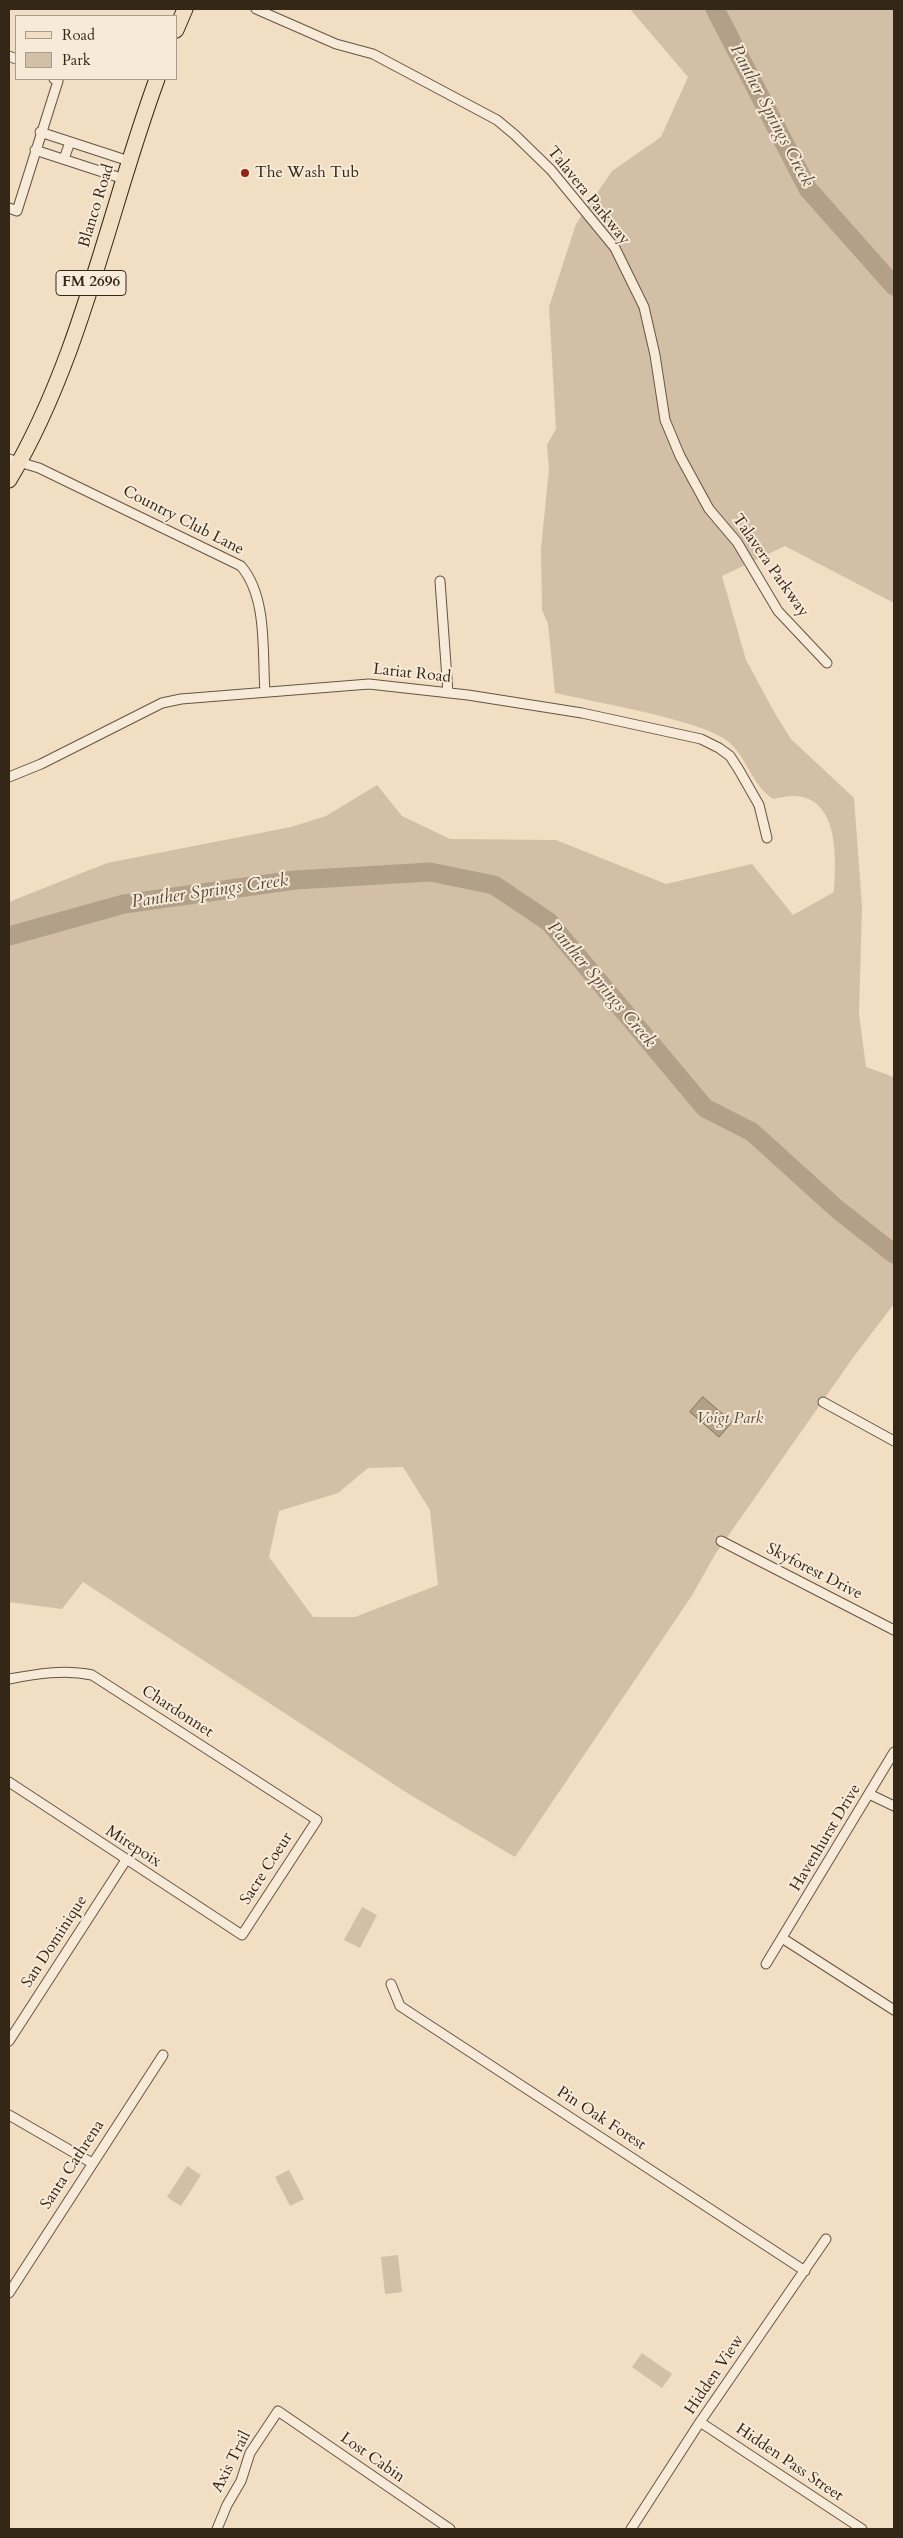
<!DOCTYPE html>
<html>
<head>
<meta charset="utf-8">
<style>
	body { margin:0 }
	#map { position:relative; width:903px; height:2538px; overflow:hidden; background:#f2dec3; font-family:Cardo,serif }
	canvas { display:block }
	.frame { position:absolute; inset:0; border:10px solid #352717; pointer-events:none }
	.legend { position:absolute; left:15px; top:15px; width:162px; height:65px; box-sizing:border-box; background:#f7ead8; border:1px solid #a99c8b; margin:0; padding:6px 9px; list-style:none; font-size:15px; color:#352717 }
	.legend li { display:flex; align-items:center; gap:10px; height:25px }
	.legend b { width:25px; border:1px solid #a99c8b }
</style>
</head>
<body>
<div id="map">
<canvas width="903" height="2538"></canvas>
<div class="frame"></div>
<ul class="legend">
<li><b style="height:6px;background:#f2dec3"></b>Road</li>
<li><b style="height:14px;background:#d2bfa6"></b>Park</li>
</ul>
</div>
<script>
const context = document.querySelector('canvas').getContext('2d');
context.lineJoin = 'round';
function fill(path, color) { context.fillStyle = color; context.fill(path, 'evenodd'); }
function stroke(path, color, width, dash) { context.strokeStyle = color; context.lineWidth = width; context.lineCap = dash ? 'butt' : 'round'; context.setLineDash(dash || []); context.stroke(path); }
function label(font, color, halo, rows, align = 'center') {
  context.font = font + ' Cardo,serif'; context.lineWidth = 4; context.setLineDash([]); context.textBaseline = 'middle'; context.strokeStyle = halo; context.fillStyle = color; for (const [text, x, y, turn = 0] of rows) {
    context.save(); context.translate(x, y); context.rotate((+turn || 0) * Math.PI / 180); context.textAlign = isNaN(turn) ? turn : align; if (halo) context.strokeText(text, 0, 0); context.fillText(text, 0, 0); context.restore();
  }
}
const green = new Path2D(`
	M630,9h264v594l-109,-57 -63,30 24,84 31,57 14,22 63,59 8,109 -3,107 7,53 28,10v227l-39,51 -139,198 -25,44 -176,260 -103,-61 -329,-214 -21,27 -53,-7v-700l98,-39 184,-36 35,-11 51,-31 25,31 48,23 106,1 110,44 86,-20 41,51 41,-23c2,-31 6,-96 -41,-96 -6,0 -14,2 -20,3 -21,-14 -25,-39 -43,-56 -25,-23 -137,-41 -175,-50l-7,-69 -6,-14 -1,-62 8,-79 -2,-24 9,-16 -7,-122 27,-83 36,-53 49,-34 27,-60zM403,1467l27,43 8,75 -83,32h-42l-44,-60 10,-46 59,-18 30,-25z
	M362,1907l15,8 -17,33 -16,-8z
	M187,2166l14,9 -20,31 -14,-9z
	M289,2170l15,29 -14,7 -15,-29z
	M398,2255l4,37 -17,2 -4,-37z
	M642,2353l30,21 -10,14 -30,-21z`);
const water = new Path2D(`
	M703,1397l29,25 -13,15 -29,-25z`);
const river = new Path2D(`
	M715,9l93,180 86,97
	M9,936l115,-32 171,-24 135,-8 64,13 55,37 156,186 47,24 85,77 57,45`);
const minor = new Path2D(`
	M256,9l80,35 37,10 124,66 18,15 36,35 64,78 29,59 11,48 10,65 15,36 29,53 28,33 41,69 49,52
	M9,56l7,3
	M40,132l89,29
	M35,150l89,29
	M64,159l6,-17
	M9,208l8,3 41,-130 -4,-2
	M9,459l30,9 202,98c27,32 21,86 24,126
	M440,581l8,112
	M9,777l32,-13 121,-61 19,-4 188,-15 99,11 114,18 119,26 18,9 11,8 9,14 20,35 8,33
	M823,1402l71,39
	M721,1541l173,89
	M9,1679c27,-5 55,-10 83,-4l225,145 -75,115 -233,-153
	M869,1794l25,12
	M782,1938l112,72
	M766,1964l128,-212
	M391,1984l9,22 405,265
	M9,2041l117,-181
	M9,2115l83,48
	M9,2293l154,-238
	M700,2422l162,107
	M217,2529l10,-24 14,-24 9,-28 28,-42 172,118
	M631,2529l69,-107 126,-183`);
const primary = new Path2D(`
	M176,30l9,-21
	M9,480c73,-123 99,-268 148,-401`);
const markers = [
	[245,173,5,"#8f2418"]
];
const shields = [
	[91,283,70]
];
const shieldNames = [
	["FM 2696",91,283]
];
const poiNames = [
	["The Wash Tub",255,173]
];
const streetNames = [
	["Talavera Parkway",588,196,51],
	["Blanco Road",97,206,-73],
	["Country Club Lane",183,521,27],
	["Talavera Parkway",770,566,55],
	["Lariat Road",412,674,6],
	["Skyforest Drive",814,1572,27],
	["Chardonnet",177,1712,33],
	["Havenhurst Drive",826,1838,-59],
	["Mirepoix",133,1847,33],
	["Sacre Coeur",267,1869,-57],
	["San Dominique",55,1942,-57],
	["Pin Oak Forest",601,2119,33],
	["Santa Cathrena",73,2165,-57],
	["Hidden View",715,2375,-56],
	["Lost Cabin",372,2458,35],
	["Axis Trail",232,2462,-63],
	["Hidden Pass Street",789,2463,34]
];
const parkNames = [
	["Voigt Park",730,1419]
];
const waterNames = [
	["Panther Springs Creek",771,116,62],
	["Panther Springs Creek",210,892,-8],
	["Panther Springs Creek",601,985,50]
];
fill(green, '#d2bfa6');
fill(water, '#b2a089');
stroke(water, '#80705b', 1);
stroke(river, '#b2a089', 19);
stroke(minor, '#645542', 11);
stroke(primary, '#352717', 17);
stroke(minor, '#f7ead8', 9);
stroke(primary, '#f2dec3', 15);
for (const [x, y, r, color] of markers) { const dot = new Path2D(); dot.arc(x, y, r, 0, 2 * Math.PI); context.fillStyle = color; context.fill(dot); stroke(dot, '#f7ead8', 2); }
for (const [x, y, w] of shields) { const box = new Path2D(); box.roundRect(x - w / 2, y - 12.5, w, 25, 4); context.fillStyle = '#f7ead8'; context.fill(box); stroke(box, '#352717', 1); }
label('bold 15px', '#352717', null, shieldNames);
label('16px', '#352717', '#f7ead8', poiNames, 'left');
label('16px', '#352717', '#f7ead8', streetNames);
label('italic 16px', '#5c4d3b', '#f7ead8', parkNames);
label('italic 18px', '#5a4b39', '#f7ead8', waterNames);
</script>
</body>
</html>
